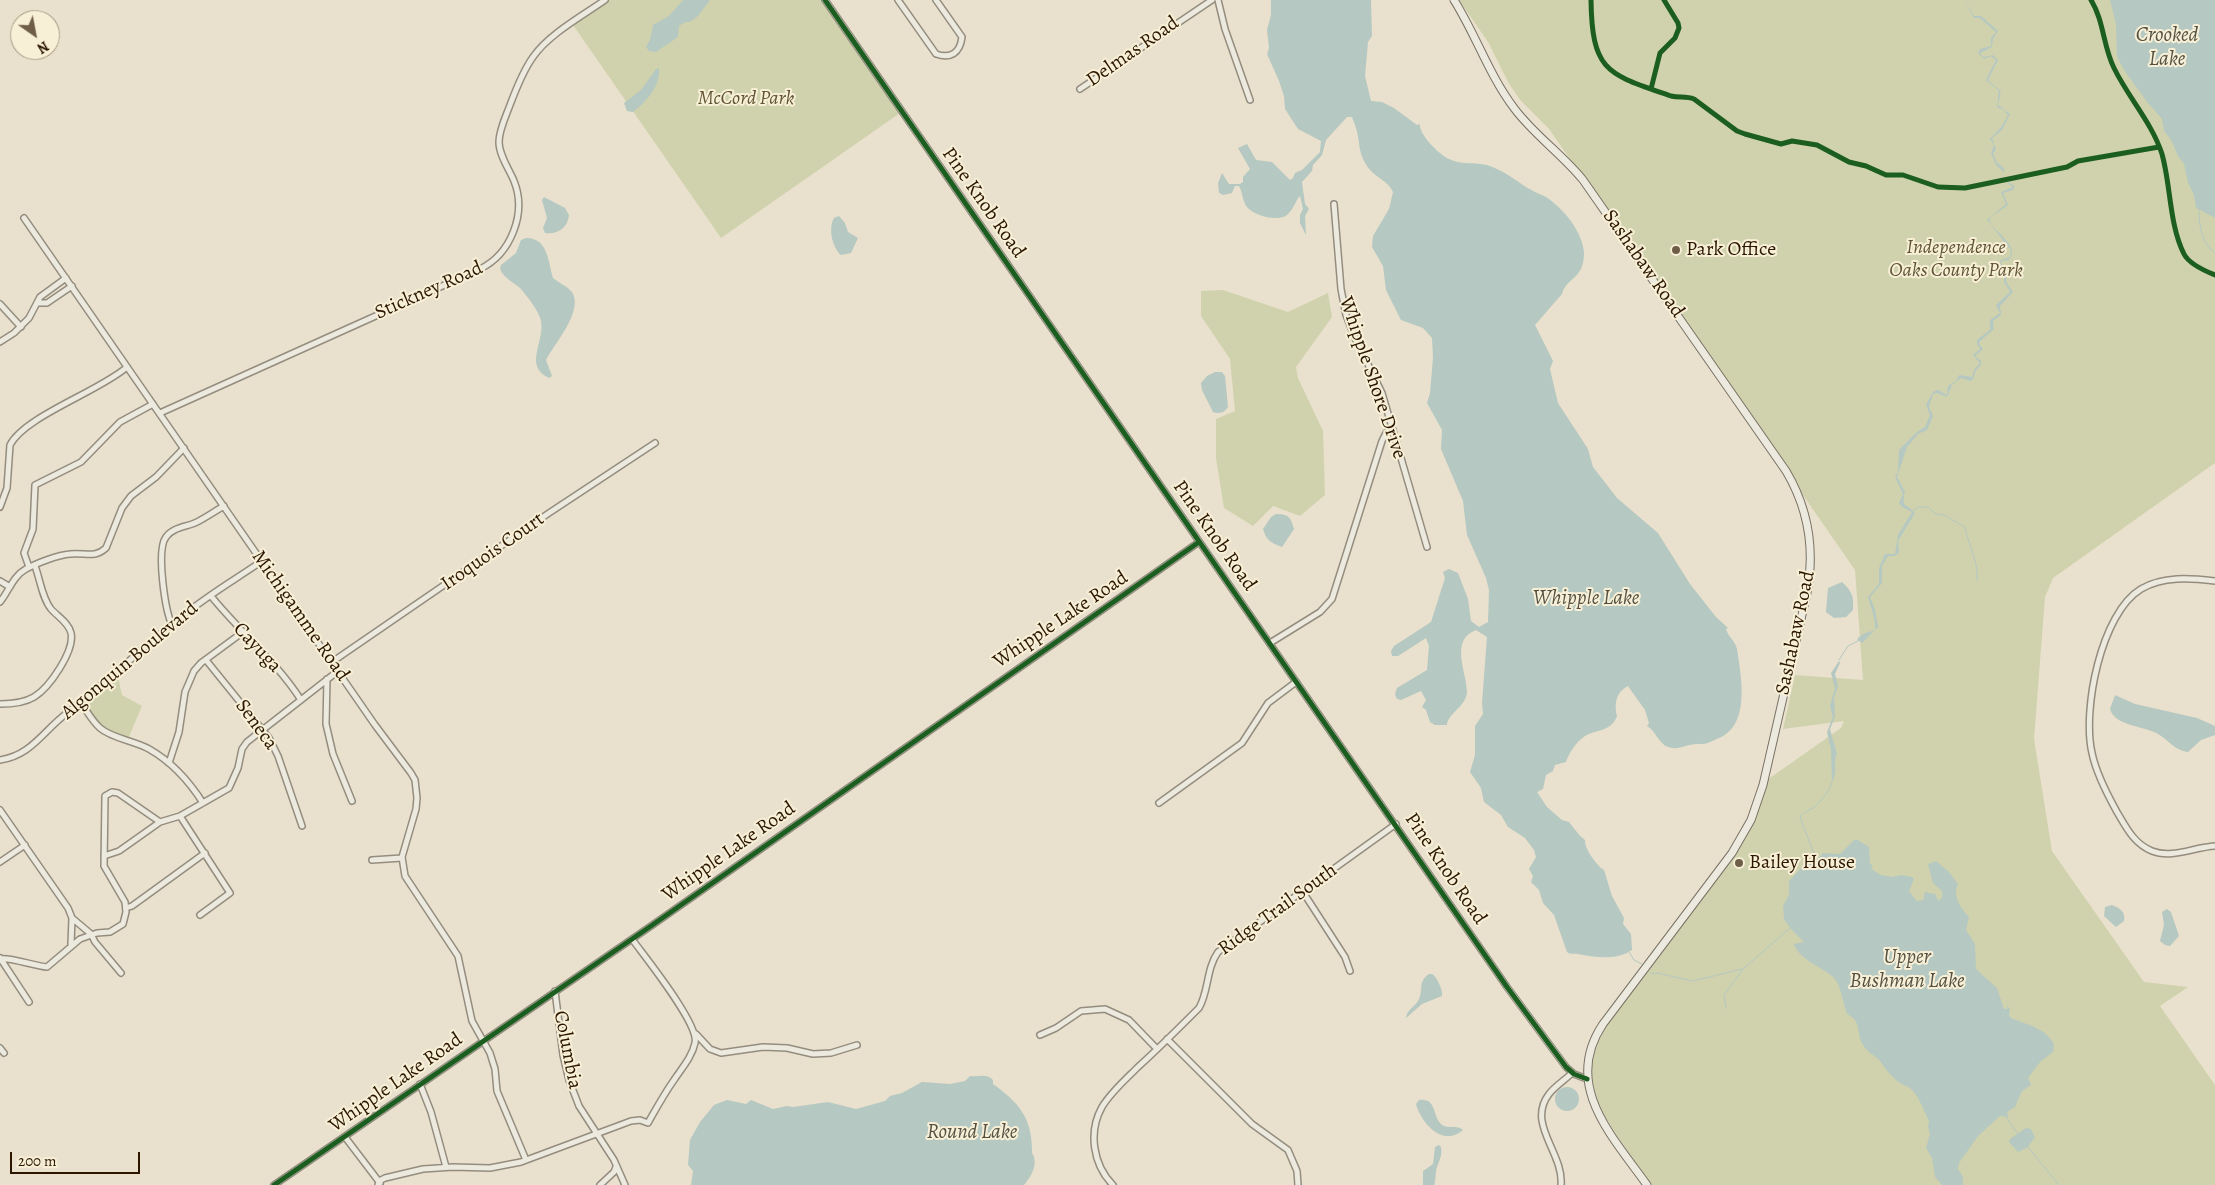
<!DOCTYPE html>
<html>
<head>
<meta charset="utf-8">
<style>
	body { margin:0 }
	#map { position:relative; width:2215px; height:1185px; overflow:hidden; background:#e9e1cd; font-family:Alegreya,serif }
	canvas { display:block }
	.north { position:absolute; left:10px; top:10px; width:50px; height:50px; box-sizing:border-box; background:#f8efd7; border:1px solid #a69981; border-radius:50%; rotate:147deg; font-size:14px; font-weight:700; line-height:20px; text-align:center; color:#2b1700 }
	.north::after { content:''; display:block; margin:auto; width:18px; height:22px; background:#6e5e48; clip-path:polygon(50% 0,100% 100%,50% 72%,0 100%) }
	.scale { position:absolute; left:10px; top:1152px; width:130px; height:22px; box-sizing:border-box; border:2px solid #2b1700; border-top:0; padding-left:6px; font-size:15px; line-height:18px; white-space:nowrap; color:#2b1700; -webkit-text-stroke:4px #f8efd7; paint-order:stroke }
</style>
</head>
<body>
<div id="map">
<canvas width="2215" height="1185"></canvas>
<div class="north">N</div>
<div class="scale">200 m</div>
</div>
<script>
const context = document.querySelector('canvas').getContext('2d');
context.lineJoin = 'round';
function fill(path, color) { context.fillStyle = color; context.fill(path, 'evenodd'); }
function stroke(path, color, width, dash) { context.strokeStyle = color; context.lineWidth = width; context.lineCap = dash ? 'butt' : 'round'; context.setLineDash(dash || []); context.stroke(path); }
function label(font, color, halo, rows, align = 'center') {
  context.font = font + ' Alegreya,serif'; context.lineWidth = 4; context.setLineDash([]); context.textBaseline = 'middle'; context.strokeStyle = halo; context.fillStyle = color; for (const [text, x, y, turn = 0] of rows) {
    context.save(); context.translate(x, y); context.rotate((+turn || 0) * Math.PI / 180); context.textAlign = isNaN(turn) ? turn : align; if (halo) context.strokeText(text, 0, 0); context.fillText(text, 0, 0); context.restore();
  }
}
const green = new Path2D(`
	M609,0h213l78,113 -179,125 -148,-213z
	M1459,0h756v463l-162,115 -8,19 -11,142 18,112 92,131 44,5 -28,19 55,79v100h-565l-48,-72c-17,-35 -12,-59 7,-91l131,-175 15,-28 12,-39 74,-52 3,-7 -61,8 12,-54 68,5 -8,-110 -306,-441 -29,-29 -12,-18 -20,-40z
	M1223,290l65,22 40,-19 4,24 -36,50 2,11 25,53 2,64 -25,21 -27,-10 -20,20 -29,-18 -8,-50v-39l19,-8 -5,-52 -29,-43v-25z
	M117,672l5,23 20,11 -14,33 -23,-7 -24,-29z`);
const water = new Path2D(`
	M683,0h27l-12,16 -8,6h-5l-6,4 -1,11 -22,15 -7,-1 -3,-4 4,-7 3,-15 16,-9z
	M1271,0h100l1,36 -4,6 -3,34 6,25 11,1 12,6 23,17 3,-1c-2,9 19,31 29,35 11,6 26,3 38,6 15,5 26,13 39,22 6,4 14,7 20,10 17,11 37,35 38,56 0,27 -18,24 -22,41l-27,31 18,36 -3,8 8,34 30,46 5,18 24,31 41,35 32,51 26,33 12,11 -2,1c2,8 9,11 11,20 4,27 14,76 -18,89 -10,4 -10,6 -21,6 -9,-1 -20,7 -30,3 -9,-3 -13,-17 -21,-21l2,-3 -4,-13 -17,-24c-12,6 -14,18 -11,30 -6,16 -20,13 -32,20 -9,6 -16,17 -19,26l-11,3 -2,6 -7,4 -3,14 -6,3 10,15 15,13 7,2 11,14 5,4c-1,8 12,26 19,30l8,26 12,22 -1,6 8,10 1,16c-15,10 -36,8 -54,4 -5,-1 -7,1 -11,-2l-13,-37 -11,-12 -4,-13 -8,-8 2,-6 -4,-7 7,-12 -2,-7 -9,-12 -17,-11 -7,-12 -17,-13 -3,-14 -11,-16 5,-17v-29l8,-12 -1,-11 5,-66 -11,-7c-27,10 -9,43 -9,62 -1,15 -20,22 -20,33h-12l-5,-3 -4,-12 -4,-3 4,-7 -5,-9 -20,9 -4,-1 -2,-5 2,-6 30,-18 2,-24 -3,-8 -28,18h-6l-1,-5 3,-5 37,-24 14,-44 -2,-6 6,-3 9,4 10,26 3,22 8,6 9,-5 1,-32 -3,-12 -19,-43 -4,-34 -22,-52 1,-19 -15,-27 3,-10 3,-35 -1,-20 -9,-10 -22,-8 -15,-30 -3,-24 -11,-19 1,-11 16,-27 4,-17c-5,-11 -16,-14 -23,-22 -13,-17 -9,-25 -14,-42 -1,-4 -3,-7 -4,-11h-5l-21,23 -4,15 -9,10 -1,6 -10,11 3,22 4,5 -4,7 1,19 -6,-12v-8l3,-6 -3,-13c-5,5 -6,13 -13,19 -9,7 -33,1 -40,-8 -5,-7 -4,-14 -8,-21h-4l-3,7 -9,2 -4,-2 -1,-10 4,-10 7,11h11l3,-2v-5l7,-8 -12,-21 9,-4 9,16 16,2 18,18 3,-2 2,-5 7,-3 18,-18 1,-11 -23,-12 -13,-20 -1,-13 -5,-15 -12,-27 2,-6 -2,-18 4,-15z
	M1964,0l10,16h7l17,15 -5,8 -1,8 -12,6 3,4 10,-2 5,5 -10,20c13,14 15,5 10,25l12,9 -8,16 -10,8 4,12 -3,3 4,10 6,4 2,6 -9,-8 -5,-12 3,-8 -4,-6 12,-13 6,-11 -4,-5 -7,-3 2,-16 -13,-11 10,-20 -5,-4 -7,3 -6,-6 2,-4 11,-3v-8l5,-6 -16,-14h-6z
	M2110,0h105v218l-19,-10 -2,-13 -6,-12 -4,-19 -6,-8 -7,-16 -7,-9 -2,-12 -15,-17 -23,-32 -7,-14 -1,-32z
	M659,68c2,18 -13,34 -26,44l-6,-1 -3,-8 17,-13 15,-21z
	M2005,181l10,5 -2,4 -10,3 5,12 -17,12 -2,4c5,11 32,25 20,39l-8,1v2l6,9 -1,10 7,10 -13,14 1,9 -8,6 1,8 -14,12 -1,3 4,5 -8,7 6,5v4l-5,5 -3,9 -3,2 -9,-3 -9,7 -5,12 -10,-4 -4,1 -4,13 4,9 -6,14 -9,4 -11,13 -10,30 8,15c-4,16 1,11 10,21l-17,28 1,11 -4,4h-7l-6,10v17l-12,14 5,13 3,17 -16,16 -5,-4 6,-5 12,-4c1,-12 -4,-21 -7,-33l11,-13v-16l6,-14h10l3,-19 14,-23 -10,-5 -3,-4 4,-9 -8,-17 3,-5 1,-22 18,-18 8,-5 5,-12 -4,-10 7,-13 5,-2 9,5 1,-9 8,-5 3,-6 13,2 2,-7 6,-7 -7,-8 7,-6 -3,-5v-4l13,-10v-10l10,-7 -4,-8 14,-13 -6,-10v-8l-5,-11 2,-3 9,-3 1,-7 -24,-30 19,-16 -5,-12 12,-5z
	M544,197l21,11 4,7c-1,13 -12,20 -24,18l-2,-5 4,-10 -5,-18z
	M839,216l6,7 3,9 10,6 -7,15 -10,2c-9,-8 -13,-27 -7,-37z
	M526,238c22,0 22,23 27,40 6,5 14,8 19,14 12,19 -18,52 -26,68l6,16 -3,2c-26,-12 -4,-36 -8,-57 -2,-10 -14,-25 -21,-33 -7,-6 -16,-10 -20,-19l1,-4 15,-12 5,-13z
	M1215,372h7l3,4 3,31c-4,6 -8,7 -15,5l-11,-22 -1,-7 6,-7z
	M1276,514c12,0 15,3 18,15l-12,18c-11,-4 -16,-7 -19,-18l8,-12z
	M1842,582c10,9 12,15 11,28l-7,7 -12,1 -8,-6 2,-24z
	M1839,661l1,2 -5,11 3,12 -4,12 1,19 -5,12 7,25c-5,9 2,15 -5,28l-1,-32 -4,-18 6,-15 -3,-11 5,-18 -4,-15z
	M2115,695l20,9 62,14 18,8v9l-14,5 -13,12c-15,-2 -19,-13 -34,-20 -13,-6 -40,-7 -44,-23z
	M1854,840h4l11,7 1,16 3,4 -2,2 10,6 11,2 9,-2 11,2 2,2 -5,12 8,10 6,-1 2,-8 10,2 3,7 4,-3v-7l-9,-8 -5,-19 8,-3 13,11 9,12c-6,11 3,25 11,33l-3,13 9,14 1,25 21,19 7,21h3v-3l3,3 -1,6 2,3c16,7 34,9 43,26l-1,8 -13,10 -12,16 3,7 -9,6 -7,16 -8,5 1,5 -8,-1 -22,20 -19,27 -1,6 5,8v8h-21l-7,-8 -3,-19 -6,-10 4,-14 -2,-7 1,-6c-6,-11 -9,-24 -19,-33 -3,-2 -7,-3 -10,-5 -9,-6 -14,-14 -20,-22 -4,-5 -12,-8 -17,-16 -8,-14 0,-23 -16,-31 -4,-11 -6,-30 -14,-37 -12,-11 -34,-17 -39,-33l10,-2 -13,-13 -7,-10 -1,-13 6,-11v-14l19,-20 6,-3 4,1 5,-6 17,1z
	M2112,905c7,3 14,6 12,16l-8,6 -12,-11 1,-9z
	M2167,909l4,3 8,24 -9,10 -5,-1 -5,-4 4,-16 -2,-13z
	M1429,974h3c5,3 11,16 10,22l-20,8 -16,14c1,-8 8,-11 12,-17 6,-10 -1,-19 11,-27z
	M970,1076c9,1 16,-3 23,4v4c25,18 39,33 39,66 0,6 0,1 2,7 3,10 -4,21 -10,28h-333l2,-14 -5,-6 2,-25 10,-18 14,-17 13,-5 19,4 5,-4 22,9 14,-3 6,1 35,-5 28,7 29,-8 5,-5 12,-3 20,-11 28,2 15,-3z
	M1555 1099a12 12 0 1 1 24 0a12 12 0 1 1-24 0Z
	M1419,1100c18,-2 13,15 22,24 7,6 16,0 22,6 -20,18 -42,-7 -47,-26z
	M2026,1128l5,1 4,8 -7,10 -10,5 -9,-10 1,-3z
	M1439,1145l2,2c2,11 -4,16 -5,25 -1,5 0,8 -2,13h-11v-14l10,-7 2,-17z`);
const stream = new Path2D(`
	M2199,211c0,15 3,33 16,42
	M1912,511l7,-4h9l8,7 8,1 21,12c3,17 14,36 12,53
	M1839,660l9,-14 12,-6
	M1816,859l-16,-42c4,-5 7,-6 13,-9 7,-5 18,-19 19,-26
	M1629,952l5,8 8,4
	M1650,972l2,2 5,-1 36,8 49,-12
	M1726,1008l-2,-13 19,-26 47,-41
	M2006,1117l12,17
	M2028,1147l31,38`);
const minor = new Path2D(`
	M898,0l38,54c15,5 24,-1 26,-17l-26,-37
	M1218,0l7,29 25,71
	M1080,89l132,-89
	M1334,204l7,85 5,26 10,25 26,53 45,154
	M24,218l351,507 36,48 4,7 2,18 -1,11 -14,48 3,19 53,80 14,65 18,32 5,16 2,22 29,69
	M38,303h9l25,-17
	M0,304l21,23
	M0,342l14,-9 15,-15 11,-21 26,-19
	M160,413l320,-144c31,-15 47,-56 34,-88 -5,-12 -15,-26 -15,-39 0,-12 7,-26 11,-37 6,-16 13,-34 23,-48 16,-23 49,-41 72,-57
	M0,507l7,-19 3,-43c15,-29 90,-54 117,-78
	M29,567l-5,-14 9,-24 2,-44 46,-23 39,-40 33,-18
	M0,581l10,6
	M2215,581c-25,-3 -52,-5 -74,8 -40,24 -59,121 -49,164 4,20 15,41 25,59 9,15 17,32 35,39 20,8 42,-4 63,-5
	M211,596c29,36 65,65 90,104
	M0,602c9,-11 13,-26 26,-33 11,-6 32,-14 44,-15 15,-2 24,5 36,-6l16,-40 9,-12 25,-19 28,-29
	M172,625c-7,-15 -16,-75 -6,-88 7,-10 21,-10 31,-15 10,-5 18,-11 27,-16
	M1270,643l50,-31 12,-13 50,-158 4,-8 5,-5
	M206,660l63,78 9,18 24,70
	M332,662l217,-149 106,-70
	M327,679l-1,45 7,30 19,47
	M81,703c6,8 11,18 19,25 11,10 35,13 49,21 23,13 40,32 54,54
	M0,704c11,0 24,-1 34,-7 15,-9 41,-46 37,-64 -2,-10 -14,-17 -20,-24 -9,-11 -11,-30 -16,-43
	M0,760c32,-5 43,-29 67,-47 40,-31 77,-67 117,-98 24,-20 52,-36 78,-54
	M169,763l10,-31 6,-40 9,-21 7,-8 42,-31
	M1159,803l83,-60 26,-40 28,-21
	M0,810l68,98 4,10 -1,26
	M180,816l50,77 -30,22
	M104,856l15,-5 41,-29
	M372,860l30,-2
	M0,862l25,-17
	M1303,892l42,65 5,14
	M126,908l6,-2 73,-53
	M72,918l19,16 4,8 26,31
	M0,958l29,44
	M1,959c8,-2 34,7 46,8l33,-28 17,-6 13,-1 13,-8 3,-12 -1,-10 -21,-36 1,-70 7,-4 6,1 42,29 20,-6 49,-28 9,-20 4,-19 5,-7 91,-71
	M555,991l8,64 6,25 10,26 35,54 11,25
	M696,1034l14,15 11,4 42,-6 24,1 26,6 18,-1 26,-8
	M1040,1035l16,-7 25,-17 24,-2 24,11 28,29
	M1167,1039l85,85 36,26 9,21 1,14
	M0,1048l4,5
	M420,1084l11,28 15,55
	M345,1137l35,46
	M274,1185l377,-259 548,-384
	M378,1185l1,-4 6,-3 38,-9 30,-2 37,1 31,-6 110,-41 9,-1 8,3c8,-14 16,-29 26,-43 8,-12 18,-23 21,-37 5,-18 -50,-86 -63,-104
	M600,1185l14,-13 2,-5
	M1113,1185c-20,-20 -25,-53 -11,-78 9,-15 24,-28 36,-40 21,-19 41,-39 61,-59 10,-17 7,-39 19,-56l178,-128
	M1561,1185c3,-32 -35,-61 -12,-91 6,-8 16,-14 23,-21`);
const tertiary = new Path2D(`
	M825,0l682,987 59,80 8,7 13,5`);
const secondary = new Path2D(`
	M1454,0c22,35 35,75 60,108 20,27 48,46 69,72l203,291c22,37 29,79 21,122l-44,192 -12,35 -19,33 -129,171c-41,61 9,112 44,161`);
const cycleway = new Path2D(`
	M825,0l682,987 59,80 8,7 13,5
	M1591,0c1,73 17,74 80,96 8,2 15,0 23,3l43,32 8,3 36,10 11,-3 25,4 32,17 17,4 20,9h17l35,12 27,1 102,-21 11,-6 81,-14
	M2091,0c13,21 12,46 23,68 14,29 38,55 48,86 9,32 7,70 22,100 5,10 21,17 31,21
	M1651,89l9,-36 15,-15 4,-10 -1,-5 -14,-23
	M274,1185l377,-259 548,-384`);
const markers = [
	[1676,250,5,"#6e5e48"],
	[1739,863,5,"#6e5e48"]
];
const streetNames = [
	["Delmas Road",1133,52,-35],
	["Pine Knob Road",983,203,55],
	["Sashabaw Road",1643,264,55],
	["Stickney Road",429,291,-24],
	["Whipple Shore Drive",1372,378,71],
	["Pine Knob Road",1214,536,55],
	["Iroquois Court",493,552,-35],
	["Michigamme Road",300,616,55],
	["Whipple Lake Road",1061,620,-34],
	["Sashabaw Road",1796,633,-78],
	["Cayuga",257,648,47],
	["Algonquin Boulevard",130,661,-40],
	["Seneca",256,725,54],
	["Whipple Lake Road",729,852,-35],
	["Pine Knob Road",1445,869,56],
	["Ridge Trail South",1278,910,-36],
	["Columbia",567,1050,79],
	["Whipple Lake Road",396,1083,-35]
];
const parkNames = [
	["McCord Park",746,99],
	["Independence",1956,248],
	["Oaks County Park",1956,271]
];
const poiNames = [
	["Park Office",1686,250],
	["Bailey House",1749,863]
];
const waterNames = [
	["Crooked",2167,36],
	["Lake",2167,60],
	["Whipple Lake",1586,599],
	["Upper",1907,958],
	["Bushman Lake",1907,982],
	["Round Lake",972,1133]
];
fill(green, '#d0d2ad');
fill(water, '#b5c8c1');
stroke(stream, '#b5c8c1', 1);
stroke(minor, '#948d7f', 8);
stroke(tertiary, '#948d7f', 8);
stroke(secondary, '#797164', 9);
stroke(minor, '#ece9df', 5);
stroke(tertiary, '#ece9df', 5.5);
stroke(secondary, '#ece9df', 7);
stroke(cycleway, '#1b5e20', 5);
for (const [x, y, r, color] of markers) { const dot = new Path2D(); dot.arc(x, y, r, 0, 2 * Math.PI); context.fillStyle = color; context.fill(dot); stroke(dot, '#f8efd7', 2); }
label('20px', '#2b1700', '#f8efd7', streetNames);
label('italic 20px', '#5e5433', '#f8efd7', parkNames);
label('20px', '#2b1700', '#f8efd7', poiNames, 'left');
label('italic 21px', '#545142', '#f8efd7', waterNames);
</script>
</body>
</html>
